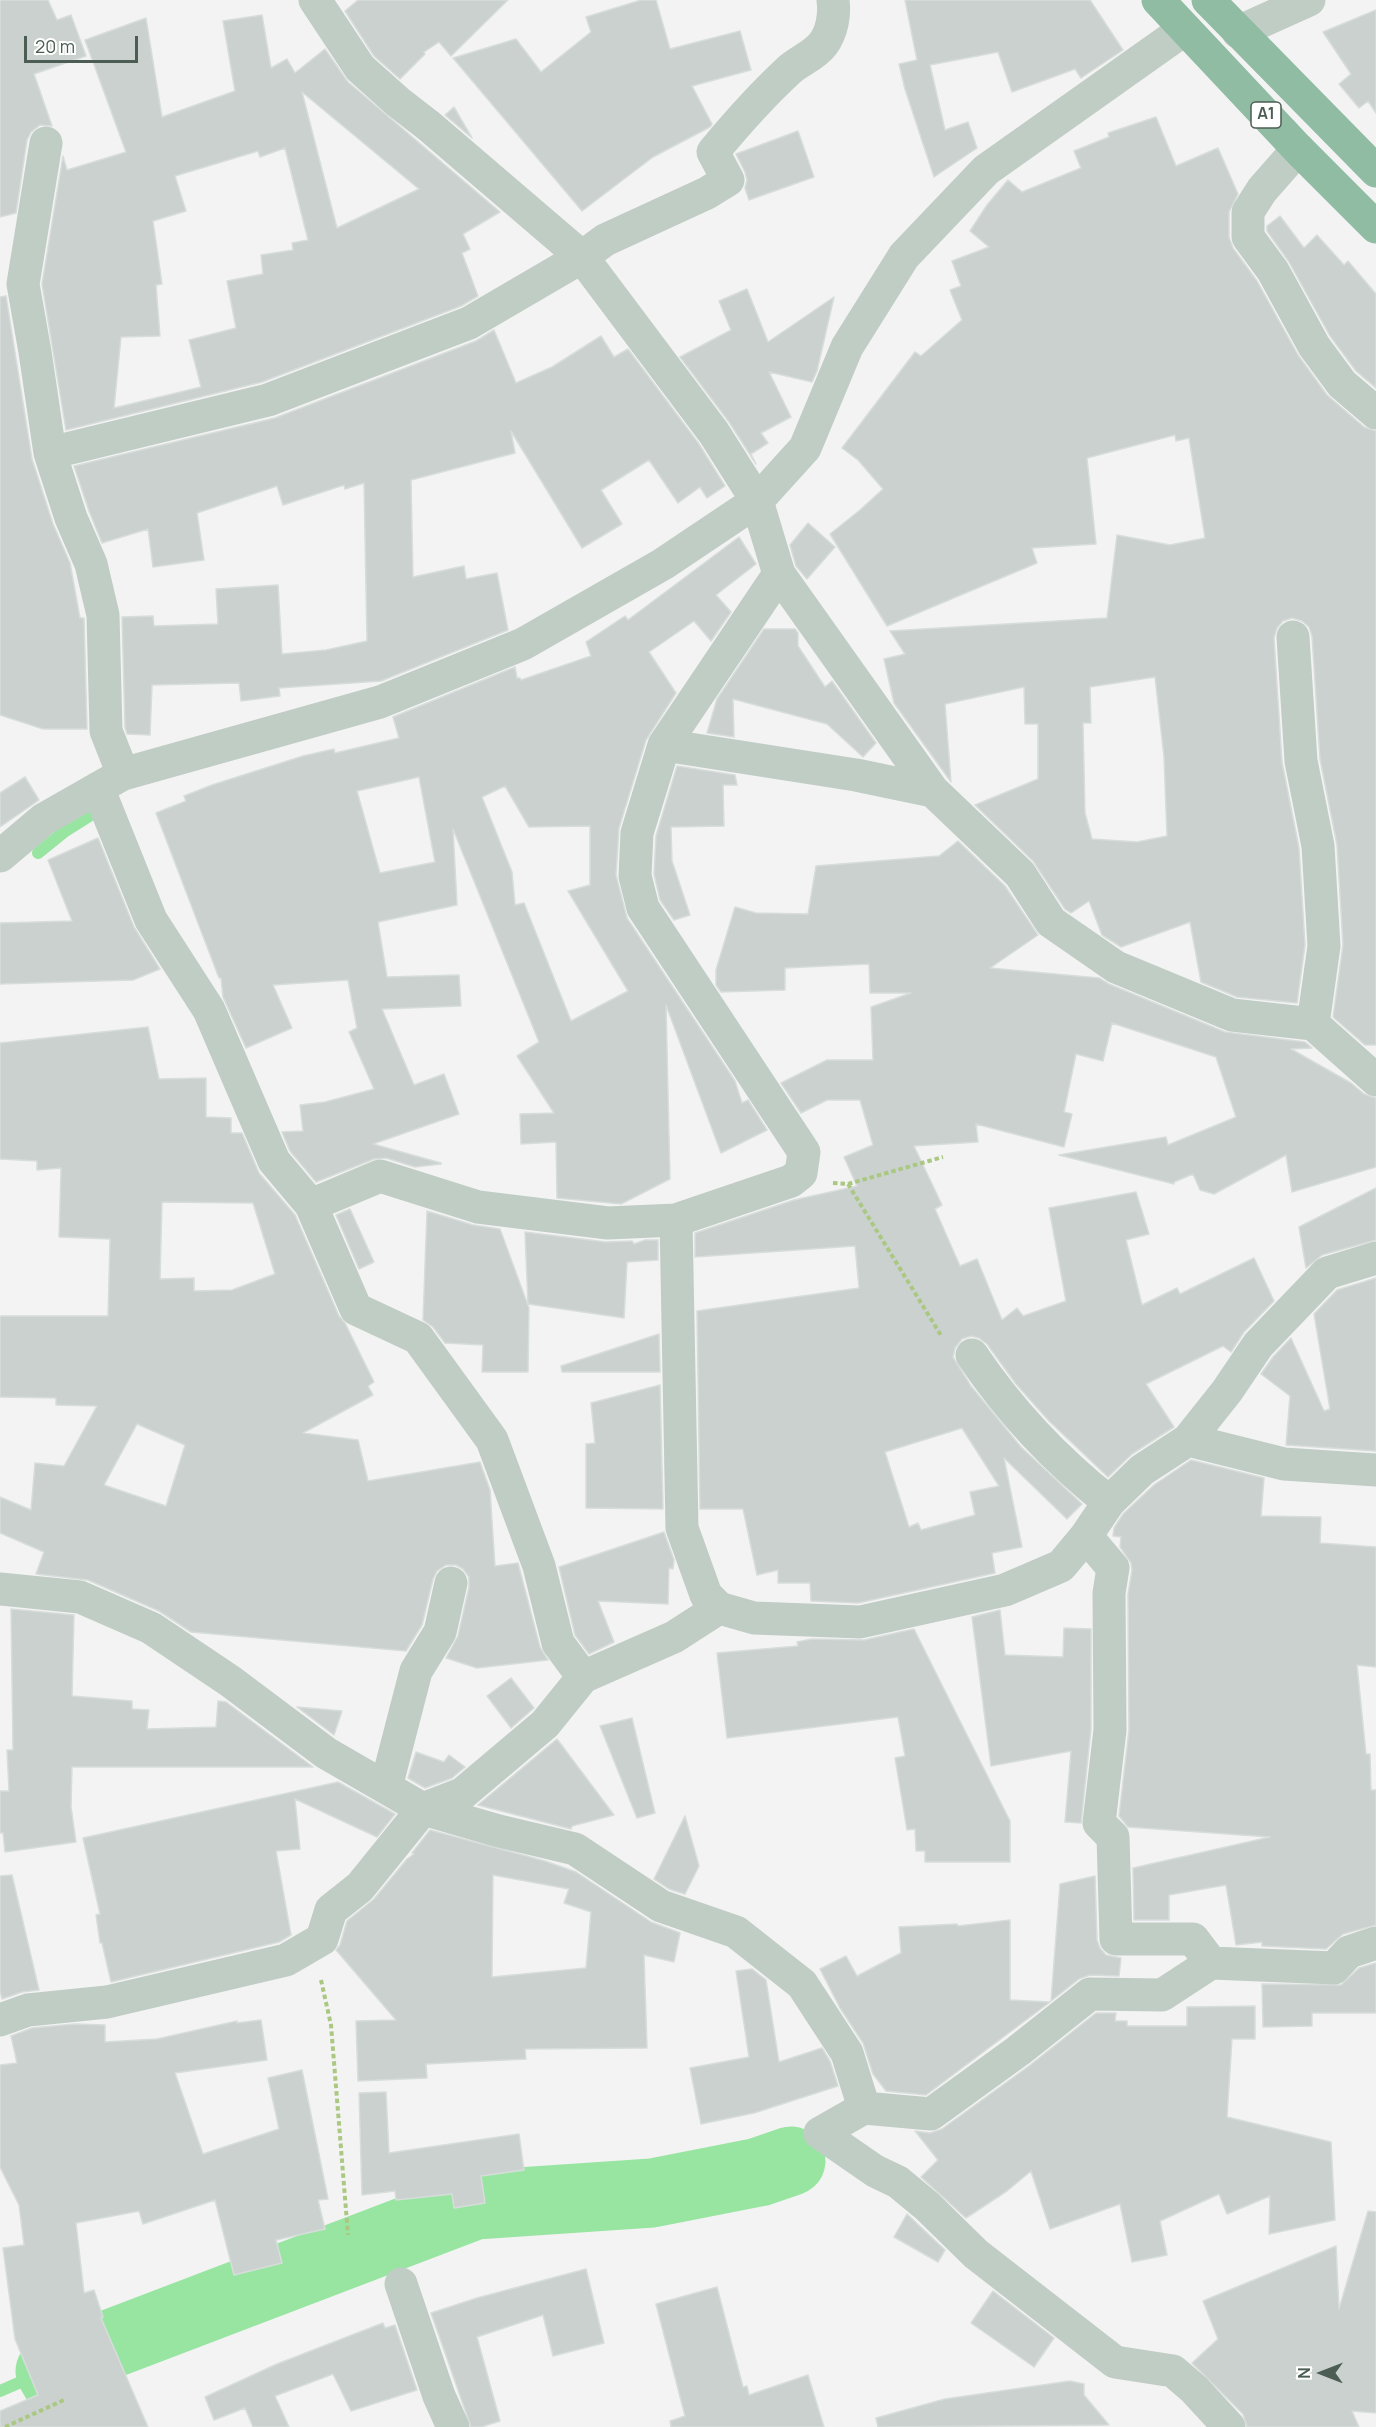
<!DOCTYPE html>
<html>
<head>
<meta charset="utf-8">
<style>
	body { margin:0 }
	#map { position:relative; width:1376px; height:2427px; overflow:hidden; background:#f4f3f4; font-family:Manrope,sans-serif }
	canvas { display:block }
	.north { position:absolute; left:1292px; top:2343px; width:60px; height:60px; -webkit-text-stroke:4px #fff; paint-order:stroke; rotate:270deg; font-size:16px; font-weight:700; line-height:24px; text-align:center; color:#4c5e53 }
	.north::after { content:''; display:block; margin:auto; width:21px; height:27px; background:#4c5e53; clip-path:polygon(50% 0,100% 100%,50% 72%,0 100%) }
	.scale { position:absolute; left:24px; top:36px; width:114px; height:27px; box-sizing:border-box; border:3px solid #4c5e53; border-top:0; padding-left:8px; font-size:18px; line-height:21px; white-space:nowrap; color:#4c5e53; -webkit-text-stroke:4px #fff; paint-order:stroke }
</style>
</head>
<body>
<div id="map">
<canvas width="1376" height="2427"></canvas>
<div class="north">N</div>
<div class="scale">20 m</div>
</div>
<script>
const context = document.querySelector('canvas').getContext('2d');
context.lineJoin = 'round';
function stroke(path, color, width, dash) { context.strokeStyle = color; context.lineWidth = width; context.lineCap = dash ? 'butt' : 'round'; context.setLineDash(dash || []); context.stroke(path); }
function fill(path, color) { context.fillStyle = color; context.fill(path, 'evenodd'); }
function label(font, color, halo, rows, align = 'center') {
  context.font = font + ' Manrope,sans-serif'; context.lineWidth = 5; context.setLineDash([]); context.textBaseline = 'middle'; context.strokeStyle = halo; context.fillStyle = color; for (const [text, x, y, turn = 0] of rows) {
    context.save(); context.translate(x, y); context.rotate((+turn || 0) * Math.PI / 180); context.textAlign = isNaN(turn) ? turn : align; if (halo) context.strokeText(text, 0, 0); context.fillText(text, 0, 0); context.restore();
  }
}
const stream = new Path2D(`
	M38,853l26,-21 27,-17
	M0,2391l46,-20`);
const river = new Path2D(`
	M82,2427l-32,-56 29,-15 396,-151 177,-12 107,-21 32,-11`);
const building = new Path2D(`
	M0,0h48l9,20 14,-5 15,41 -52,18 18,52 -12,-1 -9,7 -4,8 -11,73 -16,4z
	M358,0h150l-57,56 -12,-14 -15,10 1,2 -25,25 -26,-23 -29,-45z
	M641,0h15l14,49 70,-18 11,39 -59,16 20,38 -2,3 -57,30 -71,54 -129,-153 63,-19 25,33 50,-40 -5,-15z
	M905,0h185l33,50 -42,28 -6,-9 -63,23 -14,-40 -68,13 15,65 23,-8 9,26 -43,29 -29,-88 -6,-25 18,-4z
	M1376,10v103l-8,-12 -9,7 -20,-24 12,-10 -28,-42z
	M262,15l9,53 16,-9 8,14 30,-24 23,33 152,130 -37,22 7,15 -8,4 16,43 -17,10 -199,76 -196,48 -24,-146 21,-128 4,14 59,-18 -41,-112 61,-22 16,99 73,-26 -12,-70zM302,92l117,97 -82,39zM285,148l23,92 -16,3 1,7 -32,5 2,19 -36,7 9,47 -47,12 12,47 -87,21 7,-71 39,-1 -4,-51 6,-1 -9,-63 33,-10 -11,-35 83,-25 2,6z
	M454,107l18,31 -27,-23z
	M1156,117l20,49 42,-18 20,46 -9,18v25l4,11 24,33 41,74 29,40 37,32 12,4v614h-11l-32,-28 10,-72 -6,-100 -17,-86 -8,-123 -3,-9 -7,-6 -10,-3 -9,3 -6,7 -3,10 8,124 17,86 6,97 -8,58 -60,-6 -36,-15 -11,-60 -69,25 -19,-12 -13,-34 -18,12 -6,-4 -32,-48 -58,-56 63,-26v-55h-13l-1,-37 -79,17 6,78 -57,-79 -10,-44 21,-5 -15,-23 217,-13 10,-83 53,10 35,-7 -16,-100 -13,3 -1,-6 -88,23 9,86 -64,4 5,15 -150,63 -57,-92 30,-24 23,-21 -25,-29 -16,-12 73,-96 6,4 41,-36 -12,-30 11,-4 -9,-25 37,-14 -19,-16 17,-26 21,-25 14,12 59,-24 -7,-17 35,-14 -1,-4zM1155,677l9,80 3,79 -30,6 -45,-3 -7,-26 -2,-90h8l-1,-36z
	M798,131l16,46 -65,23 -4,-12 2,-8 -2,-8 -9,-18z
	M1280,216l24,32 13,-13 27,30 4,-4 28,33v94l-20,-17 -26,-35 -41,-74 -22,-31v-5z
	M747,289l21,53 66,-45 -17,74 -5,11 -43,-10 22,45 -30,16 7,10 -17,11 5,10 -27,-42 -49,-65 51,-27 -12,-29z
	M6,296l26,163 21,65 17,39 10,55h4l3,111h-44l-43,-14v-418z
	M494,330l22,53 36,-16 49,-31 13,21 14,-8 71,95 26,42 -18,12 -7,-11 -22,16 -29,-43 -48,30 21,34 -40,24 -71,-117 4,22 -104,27 2,97 51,-11 2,13 31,-6 11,57 -127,51 -102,7 1,8 -39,5 -2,-18 -87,2 -2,50 -23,-1 -2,-7 -3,-110 31,-1 1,10 64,-2 -2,-35 62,-4 4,69 44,-4 41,-9 -3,-158 -19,6 -1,-4 -61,20 -6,-19 -80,27 7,47 -51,7 -5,-38 -46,14 -13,-32 -15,-45 201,-48 201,-77z
	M808,523l27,24 -28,32 -11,-13 -6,-21z
	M739,537l17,27 -40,31 15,17 -20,29 -17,-20 -45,31 27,41 -30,47 -27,88 -3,47 11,43 108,163 7,22 6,-3 19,30 -46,23 -55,-148 4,174 -49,25 -64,-6 -1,-56 -35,2 -1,-30 34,-1 -37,-57 22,-14 -86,-213 4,76 -79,17 9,55 72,-2 2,31 -79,3 32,76 30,-11 15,40 -86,30 68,19v1l-26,3 -29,-9 -12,1 -58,23 -26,-31 -8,-19 21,-1 -3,-26 25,-3 49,-13 -25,-57 8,-4 -9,-48 -75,5 19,43 -46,20 -23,-51 -2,-19h-2l-63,-165 30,-12 -2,-5 28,-11 91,-29 31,-7 1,4 64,-15 -6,-21 122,-50 2,11h3l1,2 70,-24 -5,-14 39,-26 3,4zM419,777l16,85 -55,11 -23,-82zM505,786l24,41 61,-1v59l-22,6 60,100 -57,30 -47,-118 -9,2 -3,-33 -30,-75z
	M764,629h31l3,4v13l27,41 7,-6 44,62 -13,14 -36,-33 -94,-25 1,38 -27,-4 10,-34z
	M677,766l58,9 2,10h-14l1,41 -53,1 1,34 18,54 -16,5 -14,-20 -6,-26 2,-38z
	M25,777l14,23 -39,27v-34z
	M98,838l36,89 26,42 -27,11 -133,4v-61l72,-2 -24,-61z
	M958,841l47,45 33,49 -48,33 109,10 10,6 116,48 80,10 7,6 -21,1 60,34 13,11 12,4v69l-84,25 -6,-37 -72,39 -14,-4 -7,-16 -19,8v2l-115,-29 107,-18 2,8 68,-28 -20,-60 -104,-34 -9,38 -27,-7 -12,58 8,2 -8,33 -88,-23 2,18 -64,4 28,59 -7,4 25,57 17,-7 25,61 15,-12 6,8 43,-15 -17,-93 87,-16 13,42 -23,6 16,65 35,-17 3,6 74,-36 20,43 -30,31 -13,20 -8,-6 -77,38 28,43 -42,27 -24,23 -59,-56 -33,-37 -29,-40 -8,-6 -8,-2 -9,3 -7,9 -2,9 18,29 50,61 61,57 -15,15 -63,-61 18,89 -30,6 3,20 -137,30 -47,-2 -1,-18h-32v-13l-21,5 -14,-66h-43l-3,-198 162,-23 -4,-42 -160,11v-24l99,-33 63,-14 -13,-29 29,-12 -13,-45h-33l-26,13 -20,-30 46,-23h46l-2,-53 40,-14h-41l-1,-29 -84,4v22l-64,2 -5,-7v-15l19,-63 21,6 52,1 8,-48 123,-10zM962,1428l37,58 -29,6 5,23 -54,15 -3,-7 -9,4 -24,-75z
	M148,1027l11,52 47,-1v39l25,1v15h11l17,40 36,42 44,101 6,7 29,59 -6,4 5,9 -70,38 55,7 10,41 112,-19 10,28 5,76 23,-3 22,84 8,13 -71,8 -31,-10 12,-22 11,-49v-10l-6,-8 -7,-4h-10l-9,6 -4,8 -11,46 -16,26 -215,-19 -32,-21 -71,-31 -52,-6 8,-22 -44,-19v-36l31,13 4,-47 29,3 33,-60 -41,-1v-7l-56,-1v-81h108l2,-77 -51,-2 2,-69 -24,2v-9l-37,-2v-116zM162,1202l91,1 22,71 -43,16 -38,1v-13l-34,1zM137,1424l48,21 -19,61 -62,-21z
	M1376,1188v52l-54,15 -16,13 -7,-41z
	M350,1209l24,53 -15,7 -23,-54z
	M427,1211l46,14 27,4 29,79 -1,64h-46l1,-27 -38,-2 -12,-16 -10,-7z
	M525,1232l81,10 26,-1 2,3 11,-4h13v20l-31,2 -3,56 -96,-14z
	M1376,1278v173l-90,-6 4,-49 -29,-22 12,-17 18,-19 33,73 6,-2 -16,-95 23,-24z
	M659,1334l1,38h-98l-1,-6z
	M660,1385l3,124 -77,-1v-64l9,-1 -4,-40z
	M1191,1460l73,18 -3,38 60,1 -1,26 56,4v120l-19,-2 9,89h4l1,36h5v135l-33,9 -17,15 -64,-3v-4l-26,3 -10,-60 -57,10v25h-35l-1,-52 137,-31 -142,-10 -9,-11 10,-86 -1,-136 4,-24 -1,-7 -11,-16 1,-10 -8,-1 1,-8 9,-14 31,-29z
	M664,1532l10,28 -1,9 -4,-1 -1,36 -70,-3 16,41 -25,12 -14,-19 -16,-68z
	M11,1609l63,6 -2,81 60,5v8l17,1 -2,19 69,-2 2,-26 8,1 87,65h-241l-1,40 5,35 -71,10 -2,-19h-3v-42h9l-2,-41h6z
	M1000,1610l5,45 58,2 1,-29 27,1v100l-10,94 -16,-1 6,-71 -80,15 -19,-149z
	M914,1629l96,192v41h-85v-11h-9l-1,-22 -8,1 -12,-72 10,-2 -7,-39 -171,21 -10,-85 81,-7 -1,-4 15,-3 52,1z
	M511,1678l23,30 -23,20 -24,-32z
	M297,1707l45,4 -8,24z
	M632,1718l23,95 -18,5 -37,-92z
	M557,1739l57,76 -42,11 -1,3 -93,-24z
	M416,1752l28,10 5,-7 16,12 -13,11 -27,10 -17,-10z
	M338,1782l57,32 -18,23 -82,-38 5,50 -24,2 15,84 -12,7 -168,40 -9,-39h-2l-4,-28 4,-1 -17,-76z
	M685,1816l14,50 -14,28 -16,-5 -15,-10z
	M430,1830l115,31 31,11 75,50 29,11 -6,29 -30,-7 3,93 -122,1 1,10 -100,5 1,14 -69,3 -2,-60 40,-1 -60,-70 4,-5 7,-24 27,-22 33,-40 7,-5 -2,-1zM493,1875l76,14 -5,14 27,9 -5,56 -94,9z
	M12,1875l27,115 -17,2 -20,7 -2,-8v-115z
	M1095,1876l2,64 3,8 6,7 15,3 -2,18 -29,-1 -11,4 -28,22 9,-117z
	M1010,1920v80l40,2 -124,93 -40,-4 -13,-17 -10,-31 -23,-35 -20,-39 26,-13 11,20 44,-23 -2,-26 58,-3 1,2z
	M1376,1963v50h-64v13l-49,1 -1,-43 79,1 18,-17z
	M752,1969l14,11 13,82 43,-14 8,13 8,25 -84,27 -53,11 -11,-56 59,-11 -13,-86z
	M1255,2006v33h-23l-5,78 104,25 4,78 -66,14 1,-38 -43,18 -8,-20 -59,27 7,34 -35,7 -12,-58 -70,25 -19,-58 -24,20 -41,27 -45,-41 17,-17 -23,-29 15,2 12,-4 87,-63 67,-53h20l-1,8h12v5h60v-19z
	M261,2020l6,40 -92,13 28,81 76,-25 -11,-51 34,-8 26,129 -10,1 7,29 -49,11 6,23 -48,12 -19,-75 -72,24 -4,-13 -63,12 8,70 10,-3 9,27 -2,1 47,109h-148v-16l38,-16 -23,-56 -12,-91 21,-3 -5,-40 -19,-38v-102l17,-2 -6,-27 21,-8 43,-4 30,1v17l52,-3 80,-18v2z
	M386,2092l3,61 130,-19 5,36 -43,6 4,27 -31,5 -2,-14 -56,6 -1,-9 -33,4 -3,-102z
	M1368,2211l8,1v201l-24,-2 7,16h-112l-4,-13 -51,-51 26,-24 -15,-38 133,-55 3,63z
	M907,2214l38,36 -7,12 -44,-25z
	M586,2269l18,74 -51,13 -10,-41 -66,22 23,84 -19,6h-10l-40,-114 46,-15z
	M717,2287l26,100 4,-1 2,9 59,-20 16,52h-153l-1,-6 15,-5 -29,-112z
	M993,2291l61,47 -20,29 -63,-44z
	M383,2323l2,5 10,-3 22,65 -66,21 -18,-37 -58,22 14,31h-36l-8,-19 -31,12 -9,-23 72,-33z
	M1070,2381l14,3v11l25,30 -231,2 -2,-9 69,-19z`);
const path = new Path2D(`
	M833,1183l15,1 94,153
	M848,1184l95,-27
	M321,1980l10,45 17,210
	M5,2427l61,-28`);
const street = new Path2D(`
	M833,0c2,15 -1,32 -10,44 -8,11 -24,17 -34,26 -27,25 -52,53 -76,82l15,28 -21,13 -102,47 -23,17 132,176 43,68 22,73 154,217
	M1238,32l71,-32
	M46,143l-23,141 12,68 15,101 21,65 20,46 12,51 3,116 17,43
	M1298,149l-36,41 -14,22v25l25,34 41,75 28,38 34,29
	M50,453l218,-53 201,-77 113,-66 -153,-131 -31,-24 -38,-34 -45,-68
	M1293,637l8,124 17,85 6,100 -11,78
	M664,745l192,30 77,16 87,83 31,48 65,45 116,48 81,9 63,56
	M98,788l53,132 58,90 65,151 37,44 45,104 62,29 74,102 47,126 19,77 25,34
	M0,856l44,-37 79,-45 257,-72 143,-58 140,-80 94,-63 48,-53 42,-101 57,-91 82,-86 199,-141
	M311,1205l69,-29 98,31 130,16 68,-3
	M972,1355c37,55 85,106 137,147
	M1188,1440l96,24 92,6
	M1086,1536l27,32 -4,25 1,137 -11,93 14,14 3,102h77l18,24
	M0,1589l80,8 71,31 79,53 96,72 97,56 76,22 76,18 86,57 75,26 66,52 45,69 17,55
	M719,1608l-13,-13 -24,-67 -6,-308 115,-39 10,-8 3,-21 -161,-244 -8,-32 2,-43 27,-88 115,-171
	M386,1787l30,-116 24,-39 11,-49
	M0,2020l28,-10 79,-8 179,-42 36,-21 9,-29 29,-23 63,-78 39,-15 83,-70 38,-47 91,-40 45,-29 35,10 106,4 145,-32 56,-24 25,-30 23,-34 33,-32 46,-30 39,-49 31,-46 69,-72 49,-15
	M401,2284l38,112 14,31
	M1229,2427l-35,-38 -21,-18 -58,-9 -139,-108 -49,-48 -29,-24 -23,-11 -55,-38 44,-25 67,6 87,-63 72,-57 72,1 49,-32 123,5 15,-16 27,-9`);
const highway = new Path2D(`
	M1158,0l140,149 78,78
	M1208,0l168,171`);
const shields = [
	[1266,115,30]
];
const shieldNames = [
	["A1",1266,115]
];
stroke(stream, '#98e5a2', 12);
stroke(river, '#98e5a2', 69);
fill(building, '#cad1ce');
stroke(building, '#d7dddb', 1.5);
stroke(path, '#aac881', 4, [4.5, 3]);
stroke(street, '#c0cdc5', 33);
stroke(highway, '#8fbca3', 33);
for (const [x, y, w] of shields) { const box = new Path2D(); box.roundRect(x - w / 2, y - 13, w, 26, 4.5); context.fillStyle = '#fff'; context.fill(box); stroke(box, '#4c5e53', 1.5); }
label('bold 16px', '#4c5e53', null, shieldNames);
</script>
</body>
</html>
